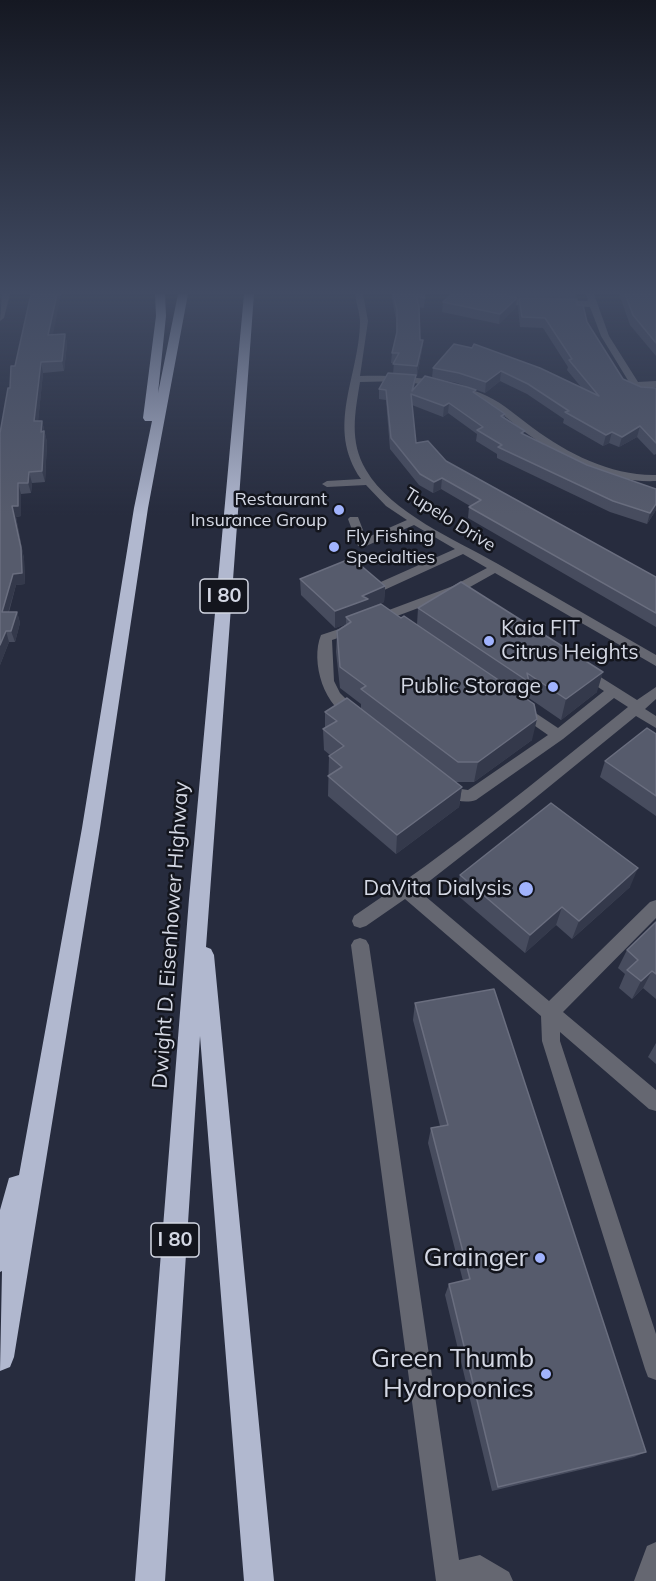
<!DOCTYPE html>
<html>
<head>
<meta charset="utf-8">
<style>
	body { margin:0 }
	canvas { display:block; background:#272c3e }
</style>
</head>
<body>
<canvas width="656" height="1581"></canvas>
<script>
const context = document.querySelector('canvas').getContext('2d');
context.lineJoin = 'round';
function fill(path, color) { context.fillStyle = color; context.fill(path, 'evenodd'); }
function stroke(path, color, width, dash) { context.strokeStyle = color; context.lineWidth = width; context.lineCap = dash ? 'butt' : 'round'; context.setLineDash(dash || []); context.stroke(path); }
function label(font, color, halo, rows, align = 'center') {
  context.font = font + ' Mulish,sans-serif'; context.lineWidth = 5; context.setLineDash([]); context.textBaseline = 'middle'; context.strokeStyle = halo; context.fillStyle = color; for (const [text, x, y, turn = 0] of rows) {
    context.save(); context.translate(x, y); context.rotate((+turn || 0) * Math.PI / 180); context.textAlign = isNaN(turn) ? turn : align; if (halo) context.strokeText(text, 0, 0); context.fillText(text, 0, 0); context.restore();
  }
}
const minor = new Path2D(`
	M2,294h8l-6,24 -4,3z
	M355,294h8l5,27 -8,55c43,-1 88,2 127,20 17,8 31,21 46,32 35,26 79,48 123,47v6c-45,2 -91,-20 -127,-46 -16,-11 -30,-26 -48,-34 -38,-18 -80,-21 -121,-19 -5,31 -11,59 6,88 25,43 90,70 132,94 53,30 105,61 158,91v11l-161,-93 -34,19 -80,30h-8l-2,-3 2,-3 80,-30 34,-18 -24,-14 -81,37h-8l-2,-3 2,-3 81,-36 -41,-24 -48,21h-8l-10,-27 2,-2h8l8,21 41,-18 -21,-14 -20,-21 -39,2 -5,-3 5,-3 34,-2c-36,-52 -2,-101 -1,-157 0,-9 -4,-19 -5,-28z
	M467,294h17l26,5 78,2 -2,-7h8l15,42 29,46 18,-1v6h-24l-31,-51 -11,-29 -80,-2z
	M354,624l5,1 1,3 -1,3 -27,9 2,41 6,12 21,21 -7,5c-30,-9 -44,-58 -33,-84z
	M583,666l54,34 19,-13v12l-11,10 11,7v12l-20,-12 -113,92 -105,82 131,111 101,-99 6,-2v18l-93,94 93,78v21l-7,-2 -89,-77v9l96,293v46l-8,-3 -3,-8 -103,-328 -1,-25 -136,-117 -39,27 -6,2 -6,-2 -2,-5 2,-5c96,-64 185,-137 274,-209l-14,-9 -51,41 -87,61c-15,5 -31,-2 -39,-16l2,-4 5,-2 17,11 7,1 80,-55 -33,-23 -2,-3 2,-3h10l33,22 46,-37 -26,-17 -2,-3 2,-3z
	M360,938l6,2 3,5 90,615 21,-5 29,17 4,9h-77l-85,-636 3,-5z
	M656,1542v39h-22l13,-35z`);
const highway = new Path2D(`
	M155,294h10l1,22 -8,77 20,-99h10l-40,214 -48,320 -86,529 -4,10 -10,4 2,-100 -2,1v-62l9,-32 10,-3 63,-347 52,-320 18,-87h-7l-2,-3 13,-102z
	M244,294h10l-48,653 5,2 3,6 60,626h-30l-44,-545 -35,545h-30l54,-682z`);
const wall = new Path2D(`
	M392,294h32l1,4 -1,10 -5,-1 1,33h3l-1,10 -5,26h-1l-2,13 62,5 29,20v4l20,17 131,75 -9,14 -37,-12 -113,-54v-4l-21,-13 1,-7 -29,-21 -5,4 -31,-12 4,38 30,18 210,116v50l-188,-109 1,-11 1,-1 -29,-17 -8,4 -14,-8 -29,-36 -4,-49 -7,-1v-10l14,-15 1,-11h-3l1,-10 4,-19v-15l-4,-19z
	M452,294h124l-1,4 -62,-1 3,10 -17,17 -57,-12 1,-10z
	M619,294h37v62l-26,-31z
	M519,298l58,7 10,17 36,57 18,8 15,1v66l-2,1 -17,-18 -18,10 -10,-4 -6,3 -40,-23 1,-4 -37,-25 -27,-13 -15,12 -28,-10 -25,-5 1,-10 21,-24 127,43 -14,-17 1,-3 -25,-39 -23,-1 -2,-20z
	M53,334h12l2,10 -3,27 -21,2 -5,48h4l5,21 -2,40 -13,1 -1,10 -10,1v22l-5,1 8,42 1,25 -9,1 -7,27h8l3,11 -5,19h-6l-9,23v-232l15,-67z
	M300,579l85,7 -1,16 -14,6 31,10 16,7 1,-17 179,84 -36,28 -35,-24 -1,2 7,42 -58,42h-19l7,5 -3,20 -63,47 -68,-58 1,-40 1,-1 -6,-5 -1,-21 2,-1v-16l36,-3v-5l-21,-16 -4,-36 1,-21 8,-5 1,-2 -11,4 -34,-33z
	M656,734v82l-56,-39 5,-16z
	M460,875l170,12 -58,52 -16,-14 -31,28 -69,-59z
	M656,922v77l-13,-11 -11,11 -13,-11 6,-14 -7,-6 9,-18z
	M415,1003l231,449 -12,5 -142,34 -47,-196 4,-11 14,-3 -35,-138 3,-15 9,-2 -27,-106z
	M656,1043v21l-8,-7z`);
const shadedWall = new Path2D(`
	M57,294h4l-10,51 -3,-10z
	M517,298l-1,9 -17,17 1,-10z
	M65,334l2,10 -3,27 -2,-10z
	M423,340l-1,10 -5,26v-10z
	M41,362l2,11 -6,59 -3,-11z
	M501,371l-1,10 -15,12 1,-11z
	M449,403l-1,10 -5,4 1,-11z
	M42,421l5,21 -2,40 -3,-11 -1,-39z
	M640,426l-3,11 -18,10 3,-10z
	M612,432l-3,11 -6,3 3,-11z
	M29,472l3,11 -1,10 -3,-10z
	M442,478l-1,11 -8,4 1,-11z
	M18,483l3,11v22l-5,1 8,42 1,25 -9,1 -11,38 -3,-11 10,-106z
	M656,504v6l-9,14 3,-11z
	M385,586l-1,16 -17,7 -21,8v7l-11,4v-17l27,-15z
	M17,612l3,11 -5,19 -4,-11z
	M6,631l3,11 -9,23v-20z
	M603,672l-6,20 -36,28 5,-21z
	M537,719l-5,21 -58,42 4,-20z
	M462,787l-3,20 -63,47 1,-19z
	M638,868l-8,19 -58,52 7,-18z
	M562,907l-6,18 -31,28 5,-18z
	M652,971l-9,17 -11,11 9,-18z`);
const building = new Path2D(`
	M31,294h26l-9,41 17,-1 -3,27 -21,1 -7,59h8l-1,11 3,-1 -2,40 -13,1 -1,11h-10v23h-6l9,42 1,25 -9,1 -11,38h15l-6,19h-5l-6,14v-212l8,-45h2l1,-22h4z
	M393,294h31l1,4 -9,-2 3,11 1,33h3l-6,26 -24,-2 6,-11h-7l5,-21v-22z
	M452,294h49l16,4 -17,16 -57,-12z
	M625,294h31v49l-23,-28z
	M519,298l58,1v6h6l4,17 36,57 18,8 15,1v55l-16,-17 -18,11 -10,-5 -6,3 -41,-23 4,-1 -41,-27 -27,-13 -15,11 -27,-9 -26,-5 21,-24 18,4 2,-4 66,24 59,28 -30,-36 3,-1 -27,-41 -23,-1z
	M388,373l28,2 -4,16 13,-15 42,11 9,3 -3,2 32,22 -4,2 24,15 -4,2 66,32 69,24v15l-6,9 -37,-12 -115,-54 4,-2 -25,-15 6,-3 -34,-24 -5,3 -33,-12 5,49 12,-2 18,20 210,116v36l-187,-106 12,-7 -39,-22 -8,4 -14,-8 -29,-36 -5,-48 -7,-1z
	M352,558l33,28 -23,10 6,3 -33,12 -35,-32z
	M461,582l142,90 -37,27 -39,-26 2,9 -111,-74z
	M381,604l20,14 3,-2 130,88 3,15 -59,43h-20l-97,-73 5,-3 -26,-19 -3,-36 14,-9 -5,-5z
	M347,698l115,89 -65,48 -69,-59 14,-9 -13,-11 15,-10 -21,-17 14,-8 -12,-9z
	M647,728l9,6v62l-51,-35z
	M551,803l87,65 -59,53 -17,-14 -32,28 -70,-60z
	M656,922v52l-4,-3 -11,10 -14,-11 11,-10 -11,-10z
	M494,989l152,463 -148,35 -49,-203 21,-5 -39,-151 17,-3 -33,-122z`);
const markers = [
	[339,510,6,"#a1b3fd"],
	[334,547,6,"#a1b3fd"],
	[489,641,6,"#a1b3fd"],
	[553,687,6,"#a1b3fd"],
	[526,889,8,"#a1b3fd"],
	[540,1258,6,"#a1b3fd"],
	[546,1374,6,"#a1b3fd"]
];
const farPoinames = [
	["Restaurant",327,500],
	["Insurance Group",327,521],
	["Fly Fishing",346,537,"left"],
	["Specialties",346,558,"left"]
];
const farStreetnames = [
	["Tupelo Drive",450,520,32]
];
const shields = [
	[224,596,48],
	[175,1240,48]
];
const shieldNames = [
	["I 80",224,596],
	["I 80",175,1240]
];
const poiNames = [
	["Kaia FIT",501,629,"left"],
	["Citrus Heights",501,653,"left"],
	["Public Storage",541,687],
	["DaVita Dialysis",512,889]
];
const streetNames = [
	["Dwight D. Eisenhower Highway",171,935,-86]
];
const nearPoinames = [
	["Grainger",528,1258],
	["Green Thumb",534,1359],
	["Hydroponics",534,1389]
];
fill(minor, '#656771');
fill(highway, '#b1b8cf');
fill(wall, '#474c5e');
fill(shadedWall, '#34394b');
fill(building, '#565b6c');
stroke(building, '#6a6e7f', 1.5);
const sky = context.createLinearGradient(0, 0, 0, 515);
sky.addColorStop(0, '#151822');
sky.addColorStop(0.57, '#414b63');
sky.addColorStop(1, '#414b6300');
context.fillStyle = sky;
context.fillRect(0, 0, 656, 515);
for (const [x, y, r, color] of markers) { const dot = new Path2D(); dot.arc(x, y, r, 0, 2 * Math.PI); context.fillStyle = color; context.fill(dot); stroke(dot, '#13151d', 2); }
label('18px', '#d4d8e4', '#13151d', farPoinames, 'right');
label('18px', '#d4d8e4', '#13151d', farStreetnames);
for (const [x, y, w] of shields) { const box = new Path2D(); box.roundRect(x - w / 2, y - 17, w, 34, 4.5); context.fillStyle = '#13151d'; context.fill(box); stroke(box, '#d4d8e4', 1.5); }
label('bold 20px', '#d4d8e4', null, shieldNames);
label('21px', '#d4d8e4', '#13151d', poiNames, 'right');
label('21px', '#d4d8e4', '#13151d', streetNames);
label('26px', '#d4d8e4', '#13151d', nearPoinames, 'right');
</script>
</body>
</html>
